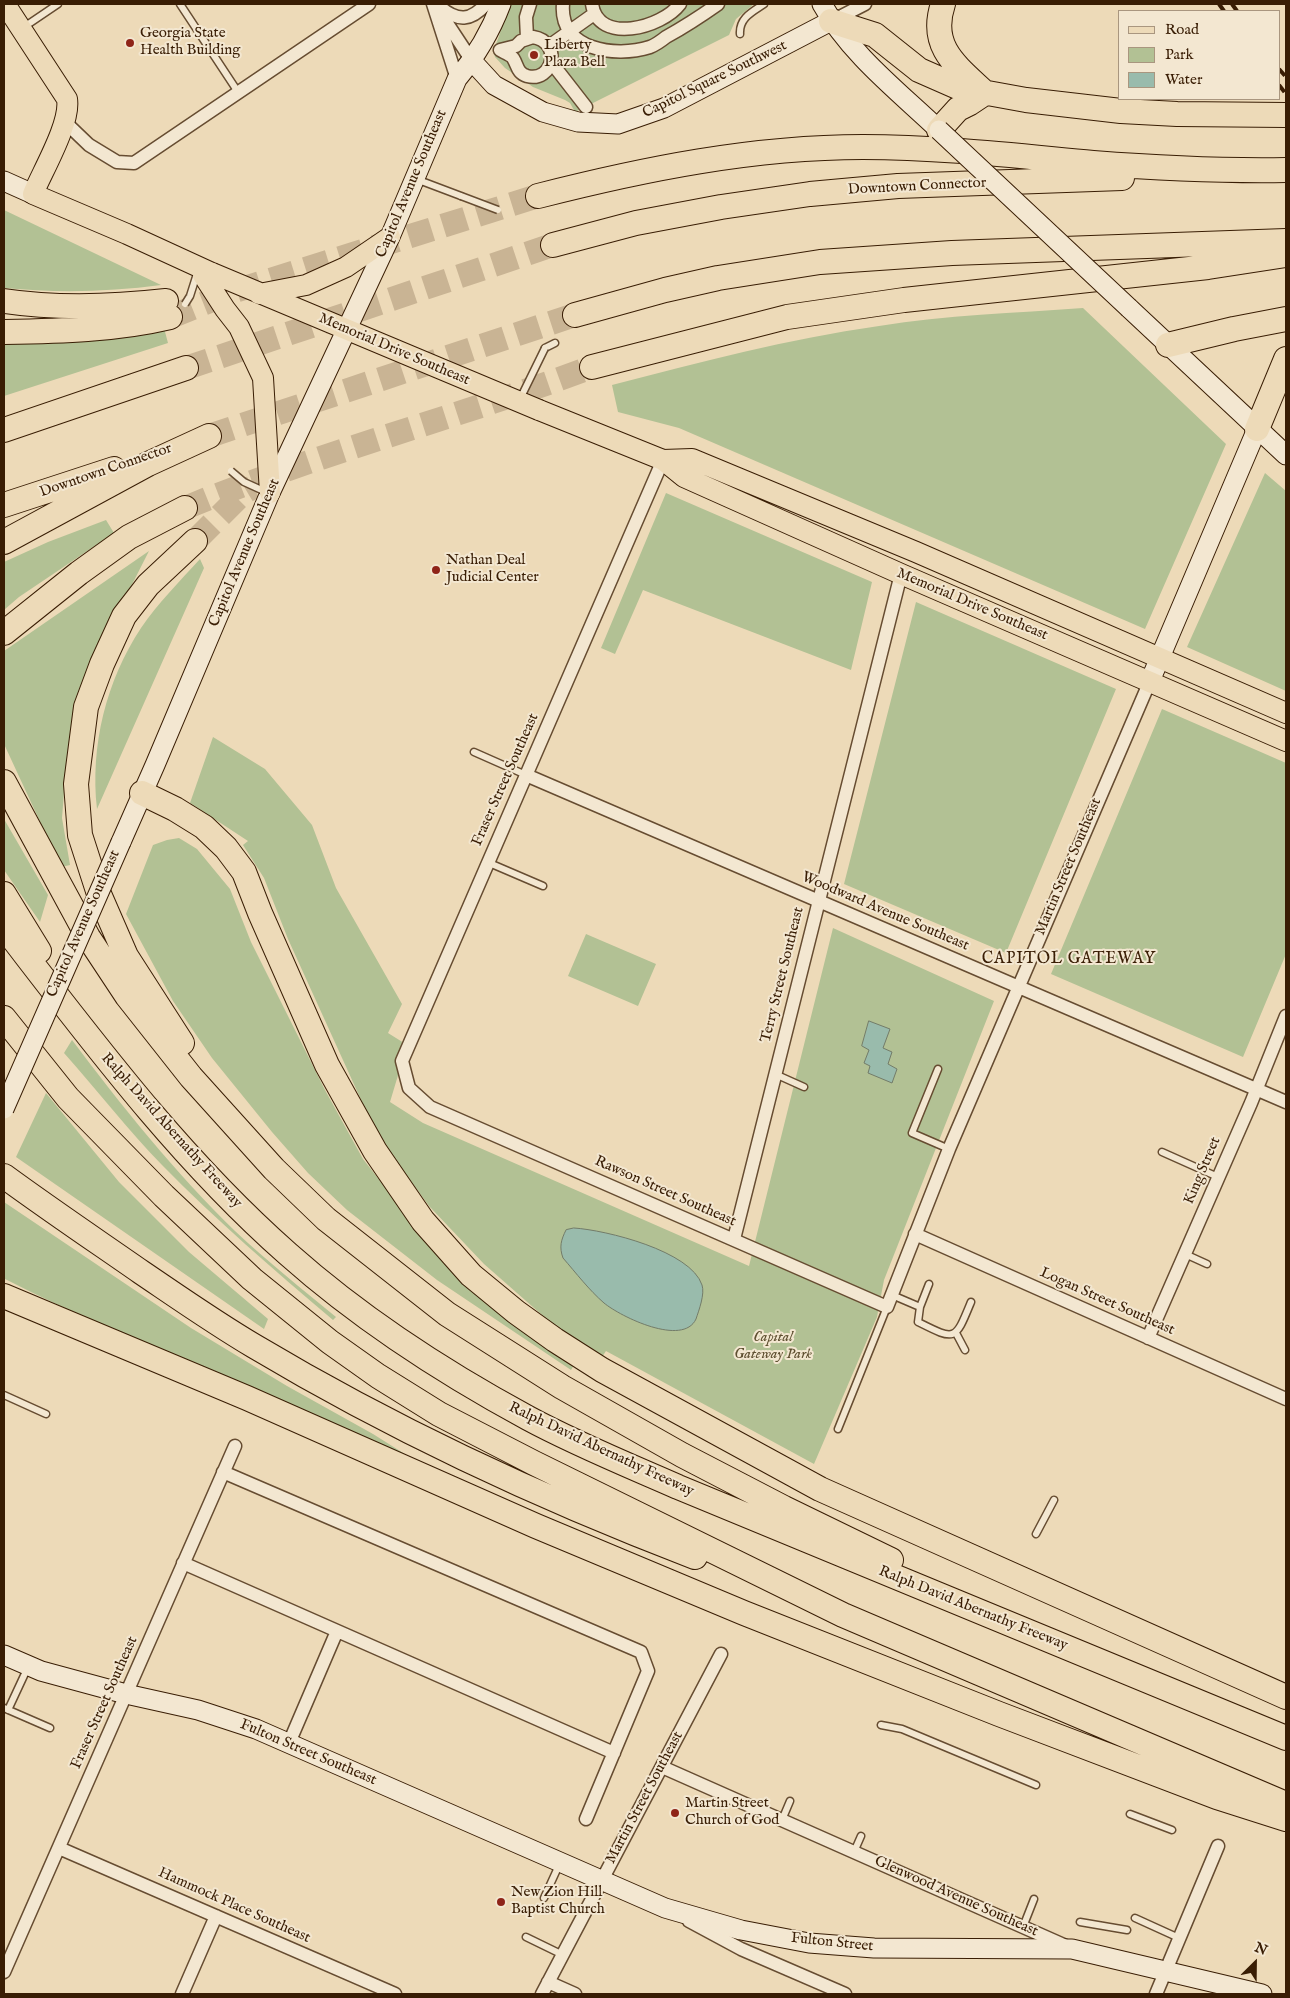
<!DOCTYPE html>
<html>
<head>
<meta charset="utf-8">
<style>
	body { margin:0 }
	#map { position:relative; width:1290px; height:1998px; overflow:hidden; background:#eddab8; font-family:"IM FELL English",serif }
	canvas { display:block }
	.frame { position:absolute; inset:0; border:5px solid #391d04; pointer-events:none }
	.legend { position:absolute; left:1118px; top:10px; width:162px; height:90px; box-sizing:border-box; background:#f3e7d1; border:1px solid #a9967f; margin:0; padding:6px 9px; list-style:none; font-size:15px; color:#391d04 }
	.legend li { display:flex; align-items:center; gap:10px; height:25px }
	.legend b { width:25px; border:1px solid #a9967f }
	.north { position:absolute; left:1230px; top:1938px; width:50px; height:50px; -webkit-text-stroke:4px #f3e7d1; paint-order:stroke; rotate:23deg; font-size:14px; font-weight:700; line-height:20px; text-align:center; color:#391d04 }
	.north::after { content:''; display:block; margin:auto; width:18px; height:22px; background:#391d04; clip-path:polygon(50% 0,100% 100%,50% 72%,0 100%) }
</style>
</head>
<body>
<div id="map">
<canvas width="1290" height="1998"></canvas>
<div class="frame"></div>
<ul class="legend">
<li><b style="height:6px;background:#eddab8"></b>Road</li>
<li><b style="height:14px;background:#b2c194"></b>Park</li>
<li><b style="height:14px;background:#99bbac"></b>Water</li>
</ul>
<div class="north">N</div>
</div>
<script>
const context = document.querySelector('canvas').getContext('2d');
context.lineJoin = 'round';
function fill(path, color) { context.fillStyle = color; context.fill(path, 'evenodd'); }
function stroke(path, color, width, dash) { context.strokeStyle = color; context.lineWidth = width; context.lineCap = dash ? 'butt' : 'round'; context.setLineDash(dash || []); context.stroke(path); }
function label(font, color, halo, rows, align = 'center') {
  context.font = font + ' "IM FELL English",serif'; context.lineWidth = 4; context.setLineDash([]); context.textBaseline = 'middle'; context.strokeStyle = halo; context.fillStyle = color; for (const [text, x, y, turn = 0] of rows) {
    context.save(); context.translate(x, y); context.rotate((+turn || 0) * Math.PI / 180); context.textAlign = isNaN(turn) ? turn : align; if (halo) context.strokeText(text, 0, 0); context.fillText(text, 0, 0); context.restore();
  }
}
const green = new Path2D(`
	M510,4h244l-18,15 -7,16 -154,77 -5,-9 -5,-3 -32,-13 -28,-19 -10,-11 -2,-6c7,-14 10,-32 17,-47z
	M4,210l157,75c-52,7 -104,8 -157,3z
	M1083,308l143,136 -81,185 -466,-201 -61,-16 -6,-27c88,-23 176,-46 267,-59 67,-11 136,-13 204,-18z
	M164,328l4,15 -164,53v-53z
	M1265,473l21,18v200l-99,-44z
	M666,493l206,89 -21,88 -208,-80 -28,64 -14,-6z
	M106,520l8,13 -95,64 -15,13v-48l44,-20z
	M149,551l-70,138 -12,66 -5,63 8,47 -9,2 -57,-123v-93z
	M200,559l4,9 -107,241c-7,-63 9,-128 44,-181 17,-25 39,-47 59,-69z
	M916,602l200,87 -110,264 -162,-69z
	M1162,709l124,54v191l-43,103 -192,-83z
	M213,737l52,32 47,56 24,63 66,116 -14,29 16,10 -5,29 -9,30 33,21 326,143 84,-338 161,73 -110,279 -7,37 -63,147 -208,-113 -4,6 -52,-35 -66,-58 -55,-58 -52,-71 -89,-196 -24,-61 -21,-33 5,-4 -58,-38z
	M4,819l44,76 -8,27 -36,-52z
	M179,838l18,11 33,40 21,53 74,148 38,69 84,107 31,29 96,70 -3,5 -134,-90 -90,-70 -39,-37 -36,-41 -60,-74 -39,-57 -47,-87 27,-69 14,-5z
	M586,934l70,30 -18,42 -70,-30z
	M72,1040c48,64 105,135 163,191 32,30 67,58 101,86l-3,3c-59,-50 -117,-100 -171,-155 -34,-35 -65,-75 -98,-112z
	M46,1093l73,89 70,70 79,67 -4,10 -248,-172z
	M4,1202l187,126 96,58 86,48 35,22c-64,-26 -127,-56 -191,-84 -71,-30 -143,-57 -212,-93l-1,-2z`);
const water = new Path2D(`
	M869,1021l21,8 -7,19 9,4 -4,12 9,5 -5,14 -24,-10 2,-7 -6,-3 5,-13 -7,-4z
	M574,1228c32,2 117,23 128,57 3,9 -3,25 -6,34 -13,28 -75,-2 -92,-16 -15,-13 -28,-30 -41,-45 -4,-11 -2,-18 3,-28z`);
const highwayTunnel = new Path2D(`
	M170,317l65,-26 303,-95
	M186,368l367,-123
	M209,436l366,-121
	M185,508c133,-55 272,-90 407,-141
	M195,541l48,-48 10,-6`);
const lane = new Path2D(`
	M180,4l58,88
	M24,27l34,-23
	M740,34c-1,-16 12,-22 24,-30
	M416,179l45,17
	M545,348l10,-5
	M474,752l52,23
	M487,862l56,24
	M938,1069l-26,64 37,16
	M775,1074l29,13
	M1162,1152l56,25
	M1185,1254l22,10
	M892,1295l28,12 9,-23
	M920,1307l-2,15c38,19 37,19 53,-20
	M956,1333l9,17
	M4,1395l42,19
	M838,1429l49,-122
	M1036,1534l18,-34
	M4,1708l46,20
	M8,1710l20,-43
	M881,1725l21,4 134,56
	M1130,1814l42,16
	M782,1820l8,-19
	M854,1852l7,-16
	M544,1898l16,-35
	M1135,1918l44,20
	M1080,1922l47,8
	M1023,1927l11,-28
	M526,1937l37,18`);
const street = new Path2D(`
	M433,4l24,75
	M563,4c-4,46 52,54 87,43 5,-2 11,-6 16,-10 18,-10 35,-21 52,-33
	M592,4c6,41 70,24 88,0
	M440,7c18,15 31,14 46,-3
	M441,14l31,47
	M832,21l33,-17
	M533,37c30,5 20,46 -6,39 -10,-3 -9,-10 -14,-18 -2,-3 -10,-6 -13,-8l16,-4 5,-5z
	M527,38l-1,-21 4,-13
	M549,46l45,-32
	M551,62l35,45
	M65,122l24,23 28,17 17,1 235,-159
	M663,460l-261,601 7,27 21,19 457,200 62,-158 201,-468
	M526,775l760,327
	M915,1234l371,165
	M734,1239l167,-665
	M1148,1338l103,-235 35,-87
	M223,1472l418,180 7,19 -62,148
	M183,1563l431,190
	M289,1743l48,-112
	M662,1767l404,179
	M59,1848l336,146
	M689,1921l52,28 104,45
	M4,1972l231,-526
	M548,1982l27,12
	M182,1994l34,-78
	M542,1994l179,-340
	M1156,1994l62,-148`);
const secondary = new Path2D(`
	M822,4c28,50 76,87 117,126
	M472,61l22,24 49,27 35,10 40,2 46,-16 167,-87
	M4,181l29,13
	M390,237l67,-158c20,-24 33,-46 44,-75
	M1129,308l157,147
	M1150,681l107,-252
	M121,842l34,-77 115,-272
	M4,1655l37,16 85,23 72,16 58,19 409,179 76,22 68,13 65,5 198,1 190,45`);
const primary = new Path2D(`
	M5,4l62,95c4,24 -24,71 -34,95l94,40 85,39
	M539,410l124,50 21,17 217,97 385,167
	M663,460l29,-1 224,93 370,161`);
const highway = new Path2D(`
	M943,4c-14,42 12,61 41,88
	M831,21l44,14 44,35 41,18 66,12 95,11 56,3 109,1
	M939,130l19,-21 12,-6 15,-10
	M538,196c106,-27 215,-49 325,-49 77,0 154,9 230,16 64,5 129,8 193,7
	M553,245l83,-22 85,-16 89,-13 88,-8 224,-8
	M4,301c54,8 108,6 162,0
	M575,315l90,-25 53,-12 102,-16 132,-9 334,-12
	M4,332c56,-1 111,-2 166,-15
	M1168,345l66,-16 52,-10
	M592,367l195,-50 117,-17 304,-33 78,-12
	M1257,429l29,-70
	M4,430l182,-62
	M4,505l110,-36
	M4,542l144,-78 61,-28
	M4,633l75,-60 50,-36 56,-29
	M4,782l84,155 39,59 64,81 83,92 52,50 121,95 115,73 120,68 102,53 107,52
	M142,793l33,16 29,18 22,21 18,24 16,41 67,152 48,86 48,70 48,54 45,37 39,28 47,30 218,119 466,208
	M4,894l35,57
	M4,927c88,114 175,231 284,327 72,64 155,118 240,164 48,26 100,47 150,69l608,251
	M4,1018l64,80 96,98 88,83 78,63 48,34 61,38 95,49 309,152 443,189
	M182,1043l-56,-87 -27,-62 -19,-59 -4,-51 10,-77 16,-43 22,-48 24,-31 47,-44
	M4,1176c45,33 91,64 137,96 37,25 74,51 113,74 139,83 289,153 441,211
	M4,1296l243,102 289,128 208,87 255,101 218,83 69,22`);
const rail = new Path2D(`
	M1219,4l5,7
	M1232,4l5,7
	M1279,69l7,8
	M1279,85l7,9`);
const laneBridge = new Path2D(`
	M461,196l37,14
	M185,304l5,-8 6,-19
	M520,399l25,-51
	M231,471l13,11 22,10`);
const secondaryBridge = new Path2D(`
	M939,130l190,178
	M270,493l120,-256
	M4,1109l117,-267`);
const primaryBridge = new Path2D(`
	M212,273l327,137
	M203,275l22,34 14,18 24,51 7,115
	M259,294l47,-9 40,-18 44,-30`);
const markers = [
	[130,43,5,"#8f2418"],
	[534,55,5,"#8f2418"],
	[436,570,5,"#8f2418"],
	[675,1813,5,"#8f2418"],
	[501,1902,5,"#8f2418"]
];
const poiNames = [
	["Georgia State",140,34],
	["Health Building",140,51],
	["Liberty",544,46],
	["Plaza Bell",544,63],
	["Nathan Deal",446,561],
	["Judicial Center",446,578],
	["Martin Street",685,1804],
	["Church of God",685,1821],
	["New Zion Hill",511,1893],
	["Baptist Church",511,1910]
];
const streetNames = [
	["Capitol Square Southwest",715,80,-26],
	["Capitol Avenue Southeast",412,184,-67],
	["Downtown Connector",917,187,-3],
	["Memorial Drive Southeast",394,350,23],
	["Downtown Connector",106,471,-19],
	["Capitol Avenue Southeast",245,553,-67],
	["Memorial Drive Southeast",972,605,23],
	["Fraser Street Southeast",506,780,-66],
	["Martin Street Southeast",1069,867,-67],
	["Woodward Avenue Southeast",885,912,23],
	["Capitol Avenue Southeast",84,924,-66],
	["Terry Street Southeast",783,975,-76],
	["Ralph David Abernathy Freeway",171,1131,48],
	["King Street",1203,1171,-67],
	["Rawson Street Southeast",665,1192,24],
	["Logan Street Southeast",1107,1302,24],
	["Ralph David Abernathy Freeway",601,1450,25],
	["Ralph David Abernathy Freeway",973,1609,22],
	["Fraser Street Southeast",105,1703,-66],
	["Fulton Street Southeast",308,1753,23],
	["Martin Street Southeast",645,1798,-62],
	["Glenwood Avenue Southeast",956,1897,24],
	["Hammock Place Southeast",234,1906,24],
	["Fulton Street",832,1943,6]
];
const parkNames = [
	["Capital",773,1338],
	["Gateway Park",773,1355]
];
const neighbourhoodNames = [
	["CAPITOL GATEWAY",1069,960]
];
fill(green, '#b2c194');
fill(water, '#99bbac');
stroke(water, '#737c69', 1);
stroke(highwayTunnel, '#c9b494', 24, [24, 12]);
stroke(lane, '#664c31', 9);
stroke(street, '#664c31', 15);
stroke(secondary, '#391d04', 21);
stroke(primary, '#391d04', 22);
stroke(highway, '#391d04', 26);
stroke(lane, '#f3e7d1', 6);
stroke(street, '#f3e7d1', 12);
stroke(secondary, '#f3e7d1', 19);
stroke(primary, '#eddab8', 20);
stroke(highway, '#eddab8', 24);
stroke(rail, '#391d04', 4, [9, 9]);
stroke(laneBridge, '#664c31', 9, []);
stroke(secondaryBridge, '#391d04', 21, []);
stroke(primaryBridge, '#391d04', 22, []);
stroke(laneBridge, '#f3e7d1', 6);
stroke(secondaryBridge, '#f3e7d1', 19);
stroke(primaryBridge, '#eddab8', 20);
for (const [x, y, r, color] of markers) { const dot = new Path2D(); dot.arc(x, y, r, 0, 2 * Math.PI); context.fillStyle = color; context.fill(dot); stroke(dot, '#f3e7d1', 2); }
label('15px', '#391d04', '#f3e7d1', poiNames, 'left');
label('15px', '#391d04', '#f3e7d1', streetNames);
label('italic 15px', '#5d4e2f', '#f3e7d1', parkNames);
context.letterSpacing = '1px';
label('16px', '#391d04', '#f3e7d1', neighbourhoodNames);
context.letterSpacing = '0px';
</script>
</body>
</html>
